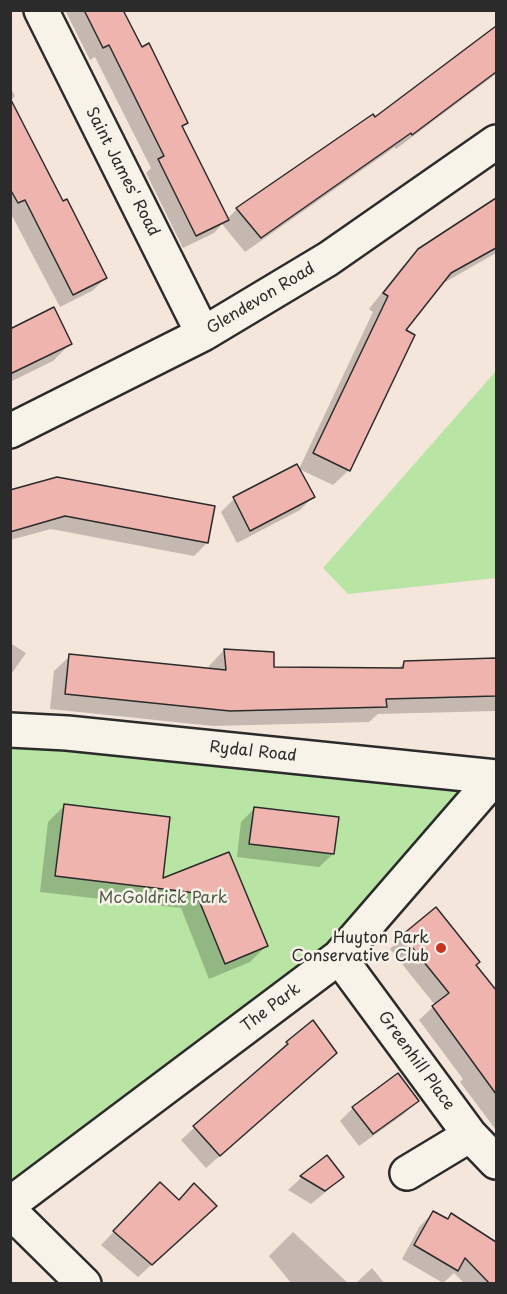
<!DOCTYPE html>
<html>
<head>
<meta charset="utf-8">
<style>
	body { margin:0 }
	#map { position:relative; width:507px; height:1294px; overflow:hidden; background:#f5e6dc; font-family:"Playpen Sans",sans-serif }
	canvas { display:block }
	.frame { position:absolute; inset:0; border:12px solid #2b2b2b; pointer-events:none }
</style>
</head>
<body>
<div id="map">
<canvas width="507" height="1294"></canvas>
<div class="frame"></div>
</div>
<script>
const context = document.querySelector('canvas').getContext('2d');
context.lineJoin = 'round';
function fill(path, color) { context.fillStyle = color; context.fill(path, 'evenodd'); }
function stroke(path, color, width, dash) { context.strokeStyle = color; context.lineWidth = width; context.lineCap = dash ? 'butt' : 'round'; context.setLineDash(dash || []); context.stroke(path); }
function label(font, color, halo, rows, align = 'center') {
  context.font = font + ' "Playpen Sans",sans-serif'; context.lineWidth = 5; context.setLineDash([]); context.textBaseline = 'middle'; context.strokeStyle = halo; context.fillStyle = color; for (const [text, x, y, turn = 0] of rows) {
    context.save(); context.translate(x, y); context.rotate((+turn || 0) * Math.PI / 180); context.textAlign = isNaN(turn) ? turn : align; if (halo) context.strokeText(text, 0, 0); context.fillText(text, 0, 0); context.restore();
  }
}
const green = new Path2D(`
	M496,371v207l-148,16 -25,-26z
	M11,733l484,44 -156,180 -328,247z`);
const shadow = new Path2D(`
	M65,10h57l19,39 46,73 -6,6 46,91 10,-10 138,-90 121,-92v47l-100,75 -1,-2 -150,105 -23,-28 -8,9 -31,15 -37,-75 5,-5 -56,-111 -5,3z
	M10,87l5,9 -5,5z
	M10,101l52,102 44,75 -14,13 -32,16 -50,-95z
	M496,200v53l-56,32 -37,46 -54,139 -16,15 -34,-16 74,-157 -4,-3 34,-43 16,-16z
	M10,330l60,14 -17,17 -43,21z
	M296,466l17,31 -13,13 -63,33 -16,-31 13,-13z
	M10,491l197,52 -13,13 -143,-27 -41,11z
	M10,643l16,10 -16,23z
	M224,650l49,19 124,1 8,-8 91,-3v52l-118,3 -9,8 -156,4 -163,-17 4,-38 16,-15 139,14v-4z
	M64,806l97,74 68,-26 37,92 -16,16 -41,17 -28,-71 -141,-16 8,-70z
	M254,809l79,45 -14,13 -82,-10 4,-35z
	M436,909l39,56 21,27v138l-36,-48 3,-3 -44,-59 16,-15 -45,-56 13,-13z
	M313,1023l22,30 -13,13 -116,102 -25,-28 106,-97z
	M417,1101l-13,13 -45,32 -19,-25 13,-13z
	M326,1157l16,20 -14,13 -17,14 -23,-14 13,-12z
	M147,1197l31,5 24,17 -64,58 -37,-32z
	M433,1213l13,7 5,-5 45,29v40h-31l-11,-11 -11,10 -41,-24 18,-33z
	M293,1232l56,52h-57l-23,-28z
	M372,1268l13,16h-30z`);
const building = new Path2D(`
	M84,10h39l19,37 7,-4 39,80 -6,3 47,94 -33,16 -38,-77 6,-3 -55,-111 -6,3z
	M496,26v46l-84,63 -1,-2 -150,105 -25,-30 137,-94 2,3z
	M10,98l53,103 4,-2 40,79 -34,17 -48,-95 -7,3 -8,-14z
	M496,198v50l-45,25 -45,57 9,5 -65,136 -37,-18 75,-157 -5,-3 35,-44z
	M54,307l18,37 -62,30v-45z
	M297,464l18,33 -65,34 -17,-34z
	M57,477l158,29 -7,37 -143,-27 -55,16v-42z
	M224,649l50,3v15l129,1 1,-7 92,-3v38l-110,3 1,8 -157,4 -165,-17 4,-40 157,16z
	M64,804l106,13 -7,61 66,-26 39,94 -43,18 -29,-71 -141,-17z
	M254,807l85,10 -5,37 -85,-10z
	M436,907l44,55 -4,3 20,25v104l-64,-88 17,-13 -47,-58z
	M313,1020l24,33 -117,103 -27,-30 95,-82 -2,-2z
	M398,1073l21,28 -46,33 -21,-27z
	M327,1155l17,22 -19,14 -25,-15z
	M160,1182l19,18 15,-17 23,23 -65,59 -39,-34z
	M433,1211l15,8 3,-6 45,29v42h-6l-25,-26 -7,13 -44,-26z`);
const minor = new Path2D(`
	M41,10l162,324
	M10,431l193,-97 125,-75 168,-117
	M10,730l57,3 429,44
	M339,957l131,178 26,27
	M407,1173l63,-38
	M10,1204l329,-247 156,-180
	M10,1211l74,73`);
const markers = [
	[441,948,6,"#c8321e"]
];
const streetNames = [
	["Saint James' Road",122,172,63],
	["Glendevon Road",261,299,-31],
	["Rydal Road",253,752,6],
	["The Park",271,1008,-37],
	["Greenhill Place",416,1061,54]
];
const parkNames = [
	["McGoldrick Park",163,899]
];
const poiNames = [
	["Huyton Park",429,939],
	["Conservative Club",429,957]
];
fill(green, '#b8e5a3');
fill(shadow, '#0003');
fill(building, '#efb4ae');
stroke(building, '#2b2b2b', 1.5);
stroke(minor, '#2b2b2b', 38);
stroke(minor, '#f7f3e8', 33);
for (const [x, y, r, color] of markers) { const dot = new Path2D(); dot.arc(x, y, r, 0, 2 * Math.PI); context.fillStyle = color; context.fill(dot); stroke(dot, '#f7f3e8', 2); }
label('16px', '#2b2b2b', '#f7f3e8', streetNames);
label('16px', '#4e5a49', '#f7f3e8', parkNames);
label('16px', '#2b2b2b', '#f7f3e8', poiNames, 'right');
</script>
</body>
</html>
